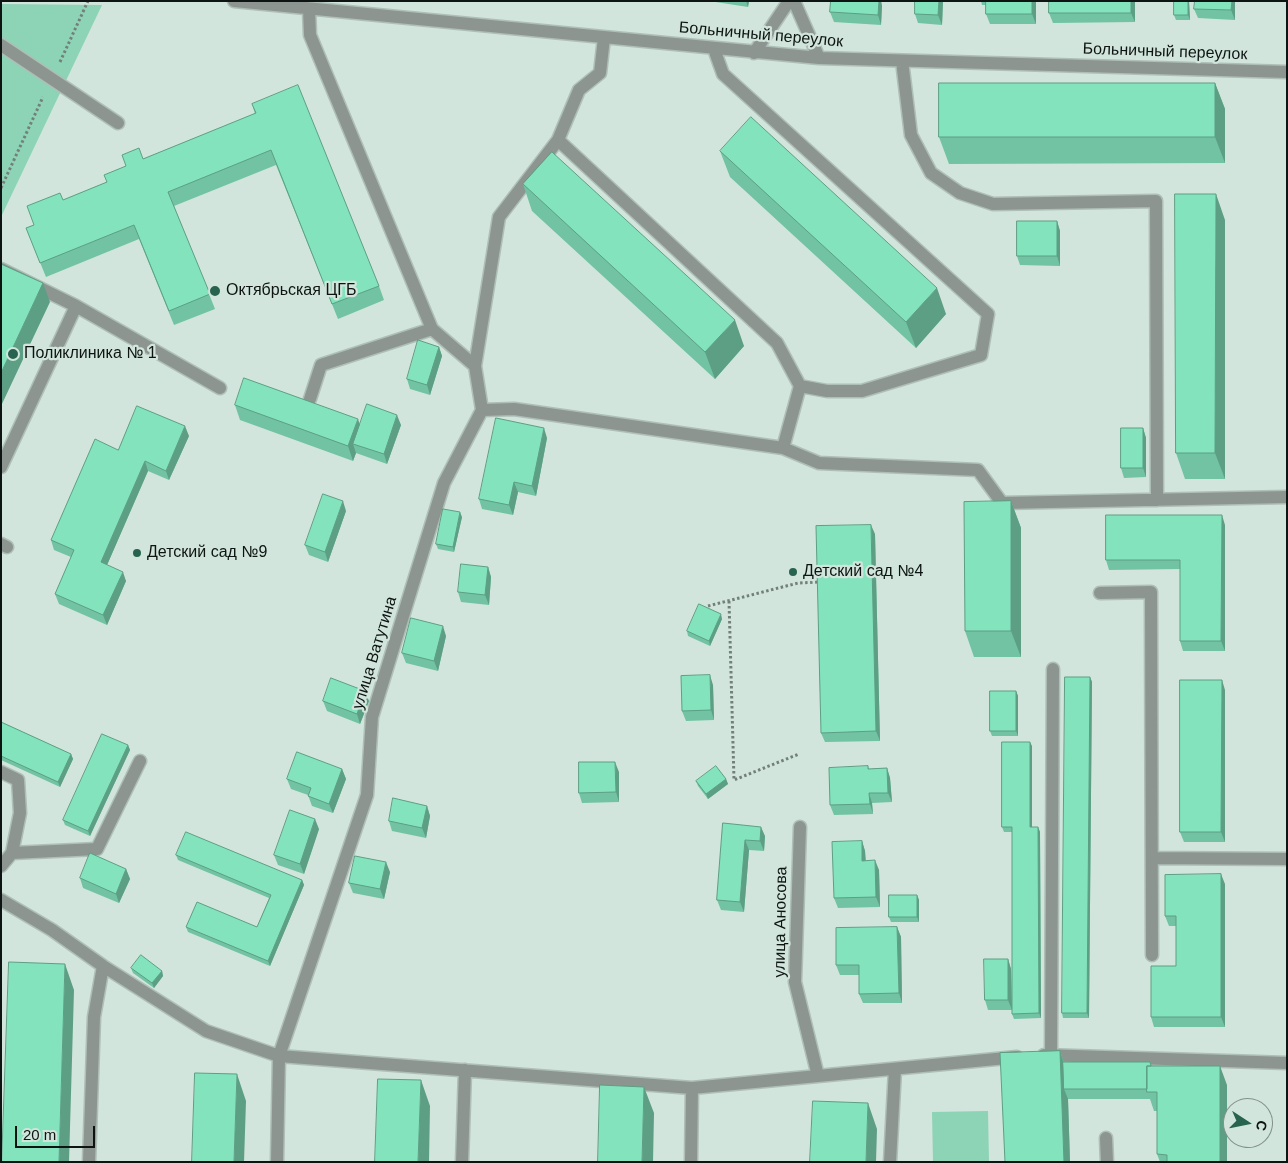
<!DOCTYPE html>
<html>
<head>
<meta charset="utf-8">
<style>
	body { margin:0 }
	#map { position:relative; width:1288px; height:1163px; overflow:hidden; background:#d1e5dc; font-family:Arial,sans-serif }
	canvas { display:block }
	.frame { position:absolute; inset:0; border:2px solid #0d1411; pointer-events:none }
	.north { position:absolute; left:1223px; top:1098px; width:50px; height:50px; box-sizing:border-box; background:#d1e5dc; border:1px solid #83918b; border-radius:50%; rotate:101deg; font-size:14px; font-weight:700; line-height:20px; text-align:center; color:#0d1411 }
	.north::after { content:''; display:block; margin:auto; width:18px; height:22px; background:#27634e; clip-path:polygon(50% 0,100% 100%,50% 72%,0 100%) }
	.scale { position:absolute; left:15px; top:1126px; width:80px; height:22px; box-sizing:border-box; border:2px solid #0d1411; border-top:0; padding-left:6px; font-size:15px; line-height:18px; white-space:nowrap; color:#0d1411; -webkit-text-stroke:4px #d1e5dc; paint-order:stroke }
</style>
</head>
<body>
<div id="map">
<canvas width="1288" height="1163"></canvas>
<div class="frame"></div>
<div class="north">С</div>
<div class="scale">20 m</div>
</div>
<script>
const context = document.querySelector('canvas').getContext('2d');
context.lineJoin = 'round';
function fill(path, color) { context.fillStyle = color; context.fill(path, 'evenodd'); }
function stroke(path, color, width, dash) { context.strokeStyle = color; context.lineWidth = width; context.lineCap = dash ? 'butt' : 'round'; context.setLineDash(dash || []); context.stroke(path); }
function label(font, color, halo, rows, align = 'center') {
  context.font = font + ' Arial,sans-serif'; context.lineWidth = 4.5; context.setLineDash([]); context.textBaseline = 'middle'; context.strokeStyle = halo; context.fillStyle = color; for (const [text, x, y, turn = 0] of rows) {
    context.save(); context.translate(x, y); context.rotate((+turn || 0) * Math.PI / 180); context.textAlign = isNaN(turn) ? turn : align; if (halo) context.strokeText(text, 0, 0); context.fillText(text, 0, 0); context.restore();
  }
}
const green = new Path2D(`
	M1,4l101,1 -101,212z
	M988,1111l1,51h-56l-1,-50z`);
const path = new Path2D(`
	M60,62l28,-61
	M1,188l42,-91
	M729,601l5,179 65,-26
	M708,606l90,-23 22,-1`);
const minor = new Path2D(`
	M234,1l585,57 468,14
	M794,1l25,57
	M309,9l1,26 122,294 43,37
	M604,38l-4,35 -21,17 -21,50 219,203 23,43 27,5h35l119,-36 7,-41 -265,-240 -9,-25
	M1,45l117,78
	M754,53l35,-52
	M902,61l9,74 20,38 29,20 33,11 163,-3 1,299
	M1,269l75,37 144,82
	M310,399l11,-34 111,-36
	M482,410l32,-1 269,39 36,15 159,7 24,33 285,-6
	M482,410l-7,-44 24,-149 59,-77
	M783,448l17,-62
	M1,467l75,-161
	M1,544l6,3
	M1100,593l51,-1 1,363
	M1,772l17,8 2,33 -8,40 -11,13
	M800,827l-5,155 23,94
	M12,853l85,-4 43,-88
	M1152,858l135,1
	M1,900l51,30 51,36 103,65 73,25 413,32 325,-31
	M1051,1054l2,-385
	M1044,1055l243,8
	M1106,1138l1,24
	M89,1162l5,-145 9,-51
	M277,1162l2,-106 88,-261 5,-78 72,-234 38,-73
	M462,1162l3,-92
	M691,1162l1,-74
	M890,1162l5,-93`);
const wall = new Path2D(`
	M709,1h40l-1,6z
	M831,1h50l1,5 -1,19 -47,-3 -4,-10z
	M915,1h28l-1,24 -24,-2 -3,-9z
	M981,1h55v23h-46l-4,-10v-9h-4z
	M1135,1v21l-82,1 -4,-10z
	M1174,1h15l1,19h-14l-2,-5z
	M1235,1v19l-37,-2 -4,-9z
	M1215,83l10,26v54l-276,1 -10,-27z
	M252,104l127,182 5,14 -46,19 -62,-154 -102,41 41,103 -41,16 -35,-86 -93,38 -20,-49 8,-3 29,-25 44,-18 36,-23 112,-45z
	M720,151l226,163 -30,34 -186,-171z
	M523,184l221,162 -29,33 -183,-168z
	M1225,220v259h-40l-9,-26z
	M1057,221l3,10v35l-40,-1 -3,-9z
	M439,347l3,9 -12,39 -20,-6 -3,-10z
	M235,405l125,19 41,1 -14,39 -31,-11 -3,8 -113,-41z
	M1143,428l3,10v39l-22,1 -3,-10z
	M189,436l-20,44 -21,-9 -41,94 19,16 -19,44 -48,-21 -4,-10 16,-37 -17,-7 -3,-10 67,-90z
	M547,438l-11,58 -18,-4 -5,23 -31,-6 -3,-10z
	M1011,501l10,27v129h-47l-9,-26z
	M346,511l-18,51 -19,-7 -4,-10z
	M462,517l-8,35 -16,-3 -2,-5z
	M1225,525v126h-42l-3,-10v-72l-71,1 -3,-10z
	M875,534l5,207 -55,1 -4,-9z
	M488,567l3,10 -2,28 -28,-3 -3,-10z
	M722,619l-12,27 -22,-10 -1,-5z
	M446,636l-8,35 -32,-8 -4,-10z
	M1090,677l2,5 -3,336h-26l-1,-5z
	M713,685l1,35 -28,1 -4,-10z
	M1225,690v152h-41l-4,-10z
	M1016,691l2,5v40h-26l-2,-5z
	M323,701h46l-9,23 -33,-13z
	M1,722l70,32 2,5 -13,28 -59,-27z
	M128,745l2,5 -40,86 -25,-11 -2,-5z
	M1032,746v81h6l2,5 1,186 -27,1 -2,-5v-182h-8l-2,-5z
	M868,766l1,3 18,-1 3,10 2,24 -20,1 1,11 -39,1 -4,-10z
	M342,769l4,10 -13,34 -21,-7 -4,-11 -17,-6 -4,-10z
	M619,772v30l-37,1 -3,-10z
	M726,779l2,5 -20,15 -10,-13 -2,-5z
	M427,806l3,10 -4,22 -34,-7 -3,-10z
	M723,823l42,13 -1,15 -15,-1 -5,62 -23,-2 -4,-10z
	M319,829l-15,45 -26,-9 -4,-10z
	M862,841l3,10 1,10 13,9 1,37 -42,1 -4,-10z
	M176,855l126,25 2,5 -34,81 -82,-34 -2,-5h71l12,-29 -91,-38z
	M126,869l4,10 -11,24 -36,-15 -3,-10z
	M390,872l-6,27 -31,-6 -4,-10z
	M1225,884v143h-71l-3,-10 25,-51v-40h-7l-4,-10z
	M917,895l2,5v22h-28l-2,-5z
	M897,927l4,10 1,66h-39l-4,-9v-19h-19l-4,-10z
	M1008,959l3,10 1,41h-24l-3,-10z
	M131,968l31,3 1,5 -9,12 -21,-15z
	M1060,1051l4,11h86l2,4 75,19v77h-67l-3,-8v-43h-3l-4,-12h-82l2,63h-65z`);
const shadedWall = new Path2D(`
	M746,1h3l-1,6z
	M879,1h2l1,5 -1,19 -3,-10z
	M939,1h4l-1,24 -4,-10z
	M1032,1h4v23l-4,-10z
	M1131,1h4v21l-4,-9z
	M1188,1h1l1,19 -2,-5z
	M1232,1h3v19l-4,-10z
	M1215,83l10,26v54l-10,-26z
	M1216,194l9,26v259l-10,-26z
	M1057,221l3,10v35l-3,-10z
	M43,283l7,19 -49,104v-33z
	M937,288l9,26 -30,34 -10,-26z
	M735,320l9,26 -29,33 -10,-27z
	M439,347l3,9 -12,39 -3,-10z
	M397,415l4,10 -14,39 -3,-10z
	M358,419l5,15 -10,10 3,9 -3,8 -5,-15z
	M185,426l4,10 -20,44 -3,-9z
	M544,428l3,10 -11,58 -4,-10z
	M1143,428l3,10v39l-3,-9z
	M145,461l3,10 -44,101 -3,-10z
	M514,482l4,10 -5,23 -4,-10z
	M343,501l3,10 -18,51 -3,-10z
	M1011,501l10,27v129l-10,-26z
	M460,512l2,5 -8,35 -1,-5z
	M1222,515l3,10v126l-4,-10z
	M871,525l4,9 5,207 -4,-10z
	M488,567l3,10 -2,28 -4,-10z
	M123,572l3,9 -19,44 -4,-10z
	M721,614l1,5 -12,27 -1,-5z
	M443,626l3,10 -8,35 -4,-10z
	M710,675l3,10 1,35 -3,-10z
	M1090,677l2,5 -3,336 -2,-5z
	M1222,680l3,10v152l-4,-10z
	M365,691l4,10 -9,23 -3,-10z
	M1016,691l2,5v40l-2,-5z
	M1030,742l2,4v86l-2,-5z
	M128,745l2,5 -40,86 -2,-5z
	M71,754l2,5 -13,28 -2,-5z
	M615,762l4,10v30l-3,-10z
	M887,768l3,10 2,24 -4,-9z
	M342,769l4,10 -13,34 -4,-9z
	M726,779l2,5 -20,15 -2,-5z
	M869,793l3,10 1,11 -3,-10z
	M427,806l3,10 -4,22 -4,-10z
	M315,819l4,10 -15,45 -4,-10z
	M761,827l4,9 -1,15 -4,-10z
	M1038,827l2,5 1,186 -2,-5z
	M745,840l4,10 -5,62 -4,-10z
	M862,841l3,10 1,20 -4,-10z
	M875,860l4,10 1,37 -4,-10z
	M386,862l4,10 -6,27 -4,-10z
	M126,869l4,10 -11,24 -3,-9z
	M1221,874l4,10v143l-4,-10z
	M302,880l2,5 -34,81 -2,-5z
	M917,895l2,5v22l-2,-5z
	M897,927l4,10 1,66 -3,-10z
	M1008,959l3,10 1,41 -4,-10z
	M65,964l9,26 -5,172h-10z
	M162,971l1,5 -9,12 -2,-5z
	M1060,1051l6,19 -2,19 4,10 2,63h-6z
	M1220,1066l7,19v77h-7z
	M237,1074l9,27 -2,61h-10z
	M421,1080l9,26 -1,56h-11z
	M644,1087l10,26 -1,49h-11z
	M868,1103l9,26 -1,33h-10z`);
const building = new Path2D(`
	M831,1h48l-1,14 -48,-3z
	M915,1h24l-1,14 -23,-1z
	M986,1h46v13h-46z
	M1049,1h82v12h-82z
	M1174,1h14v14h-14z
	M1195,1h37l-1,9 -37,-1z
	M939,83h276v54h-276z
	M298,85l81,201 -47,18 -61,-154 -103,42 42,102 -41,17 -35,-86 -94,38 -14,-35 8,-3 -7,-19 33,-13 3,7 44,-18 -3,-7 22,-9 -4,-11 17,-7 4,11 113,-46 -4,-9z
	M751,117l186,171 -31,34 -186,-171z
	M552,152l183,168 -30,32 -182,-168z
	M1175,194h41l-1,259h-39z
	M1017,221h40v35h-40z
	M1,264l42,19 -42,90z
	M418,340l21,7 -12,38 -20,-6z
	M244,378l114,41 -10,27 -113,-41z
	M367,404l30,11 -13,39 -31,-10z
	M137,406l48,20 -19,45 -21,-10 -44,101 22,10 -20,43 -48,-21 19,-44 -23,-10 44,-101 23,11z
	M496,418l48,10 -12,58 -18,-4 -5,23 -30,-6z
	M1121,428h22v40h-22z
	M323,494l20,7 -18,51 -20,-7z
	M1011,501v130h-46l-1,-129z
	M443,509l17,3 -7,35 -17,-3z
	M1106,515h116l-1,126h-41v-81h-74z
	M871,525l5,206 -55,2 -5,-207z
	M461,564l27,3 -3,28 -27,-3z
	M699,604l22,10 -12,27 -22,-10z
	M411,618l32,8 -9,35 -32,-8z
	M710,675l1,35 -29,1 -1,-35z
	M1065,677h25l-3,336h-25z
	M331,678l34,13 -8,23 -34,-13z
	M1180,680h42l-1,152h-41z
	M990,691h26v40h-26z
	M1,722l70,32 -13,28 -57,-26z
	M102,734l26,11 -40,86 -25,-11z
	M1002,742h28v85h8l1,186 -27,1v-187h-10z
	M297,752l45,17 -13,35 -21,-8 3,-8 -24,-9z
	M579,762h36l1,30 -37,1z
	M716,766l10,13 -20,15 -10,-13z
	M868,766v3l19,-1 1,25h-19l1,11 -40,1 -1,-37z
	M393,798l34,8 -5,22 -33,-7z
	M290,810l25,9 -15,45 -26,-9z
	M723,823l38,4 -1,14 -15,-1 -5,62 -23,-2z
	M186,832l116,48 -34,81 -82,-34 11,-25 60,25 14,-32 -95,-40z
	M862,841v20l13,-1 1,37 -42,1 -2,-56z
	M90,853l36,16 -10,25 -36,-16z
	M355,856l31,6 -6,27 -31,-6z
	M1221,874v143h-70v-51h25v-50h-11v-41z
	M889,895h28v22h-28z
	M897,927l2,66 -40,1v-29h-23v-37z
	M141,955l21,16 -10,12 -21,-15z
	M984,959h24v41h-23z
	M9,962l56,2 -6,198h-57z
	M1060,1051l4,111h-59l-5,-109z
	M1063,1062h87l1,4h-4v23h-83z
	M1147,1066h73v96h-53v-7l-10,-1v-62h-10z
	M195,1073l42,1 -3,88h-42z
	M378,1079l43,1 -3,82h-43z
	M600,1085l44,2 -2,75h-44z
	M813,1101l55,2 -2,59h-56z`);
const markers = [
	[215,291,6,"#27634e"],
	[13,354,6,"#27634e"],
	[137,553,5,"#27634e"],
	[793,572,5,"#27634e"]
];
const streetNames = [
	["Больничный переулок",761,35,5],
	["Больничный переулок",1165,52,2],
	["улица Ватутина",375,653,-73],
	["улица Аносова",781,922,-89]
];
const poiNames = [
	["Октябрьская ЦГБ",226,291],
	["Поликлиника № 1",24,354],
	["Детский сад №9",147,553],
	["Детский сад №4",803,572]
];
fill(green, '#8dd3b6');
stroke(minor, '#aebfb7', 15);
stroke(path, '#73807a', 3, [2.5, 2.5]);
stroke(minor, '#8d9591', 12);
fill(wall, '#71c3a3');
fill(shadedWall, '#5c9f84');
fill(building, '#83e3bd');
stroke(building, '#5c9f84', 1);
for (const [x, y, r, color] of markers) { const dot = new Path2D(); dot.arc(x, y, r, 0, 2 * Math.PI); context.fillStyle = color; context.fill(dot); stroke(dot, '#d1e5dc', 2); }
label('16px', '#0d1411', '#d1e5dc', streetNames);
label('16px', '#0d1411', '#d1e5dc', poiNames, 'left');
</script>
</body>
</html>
